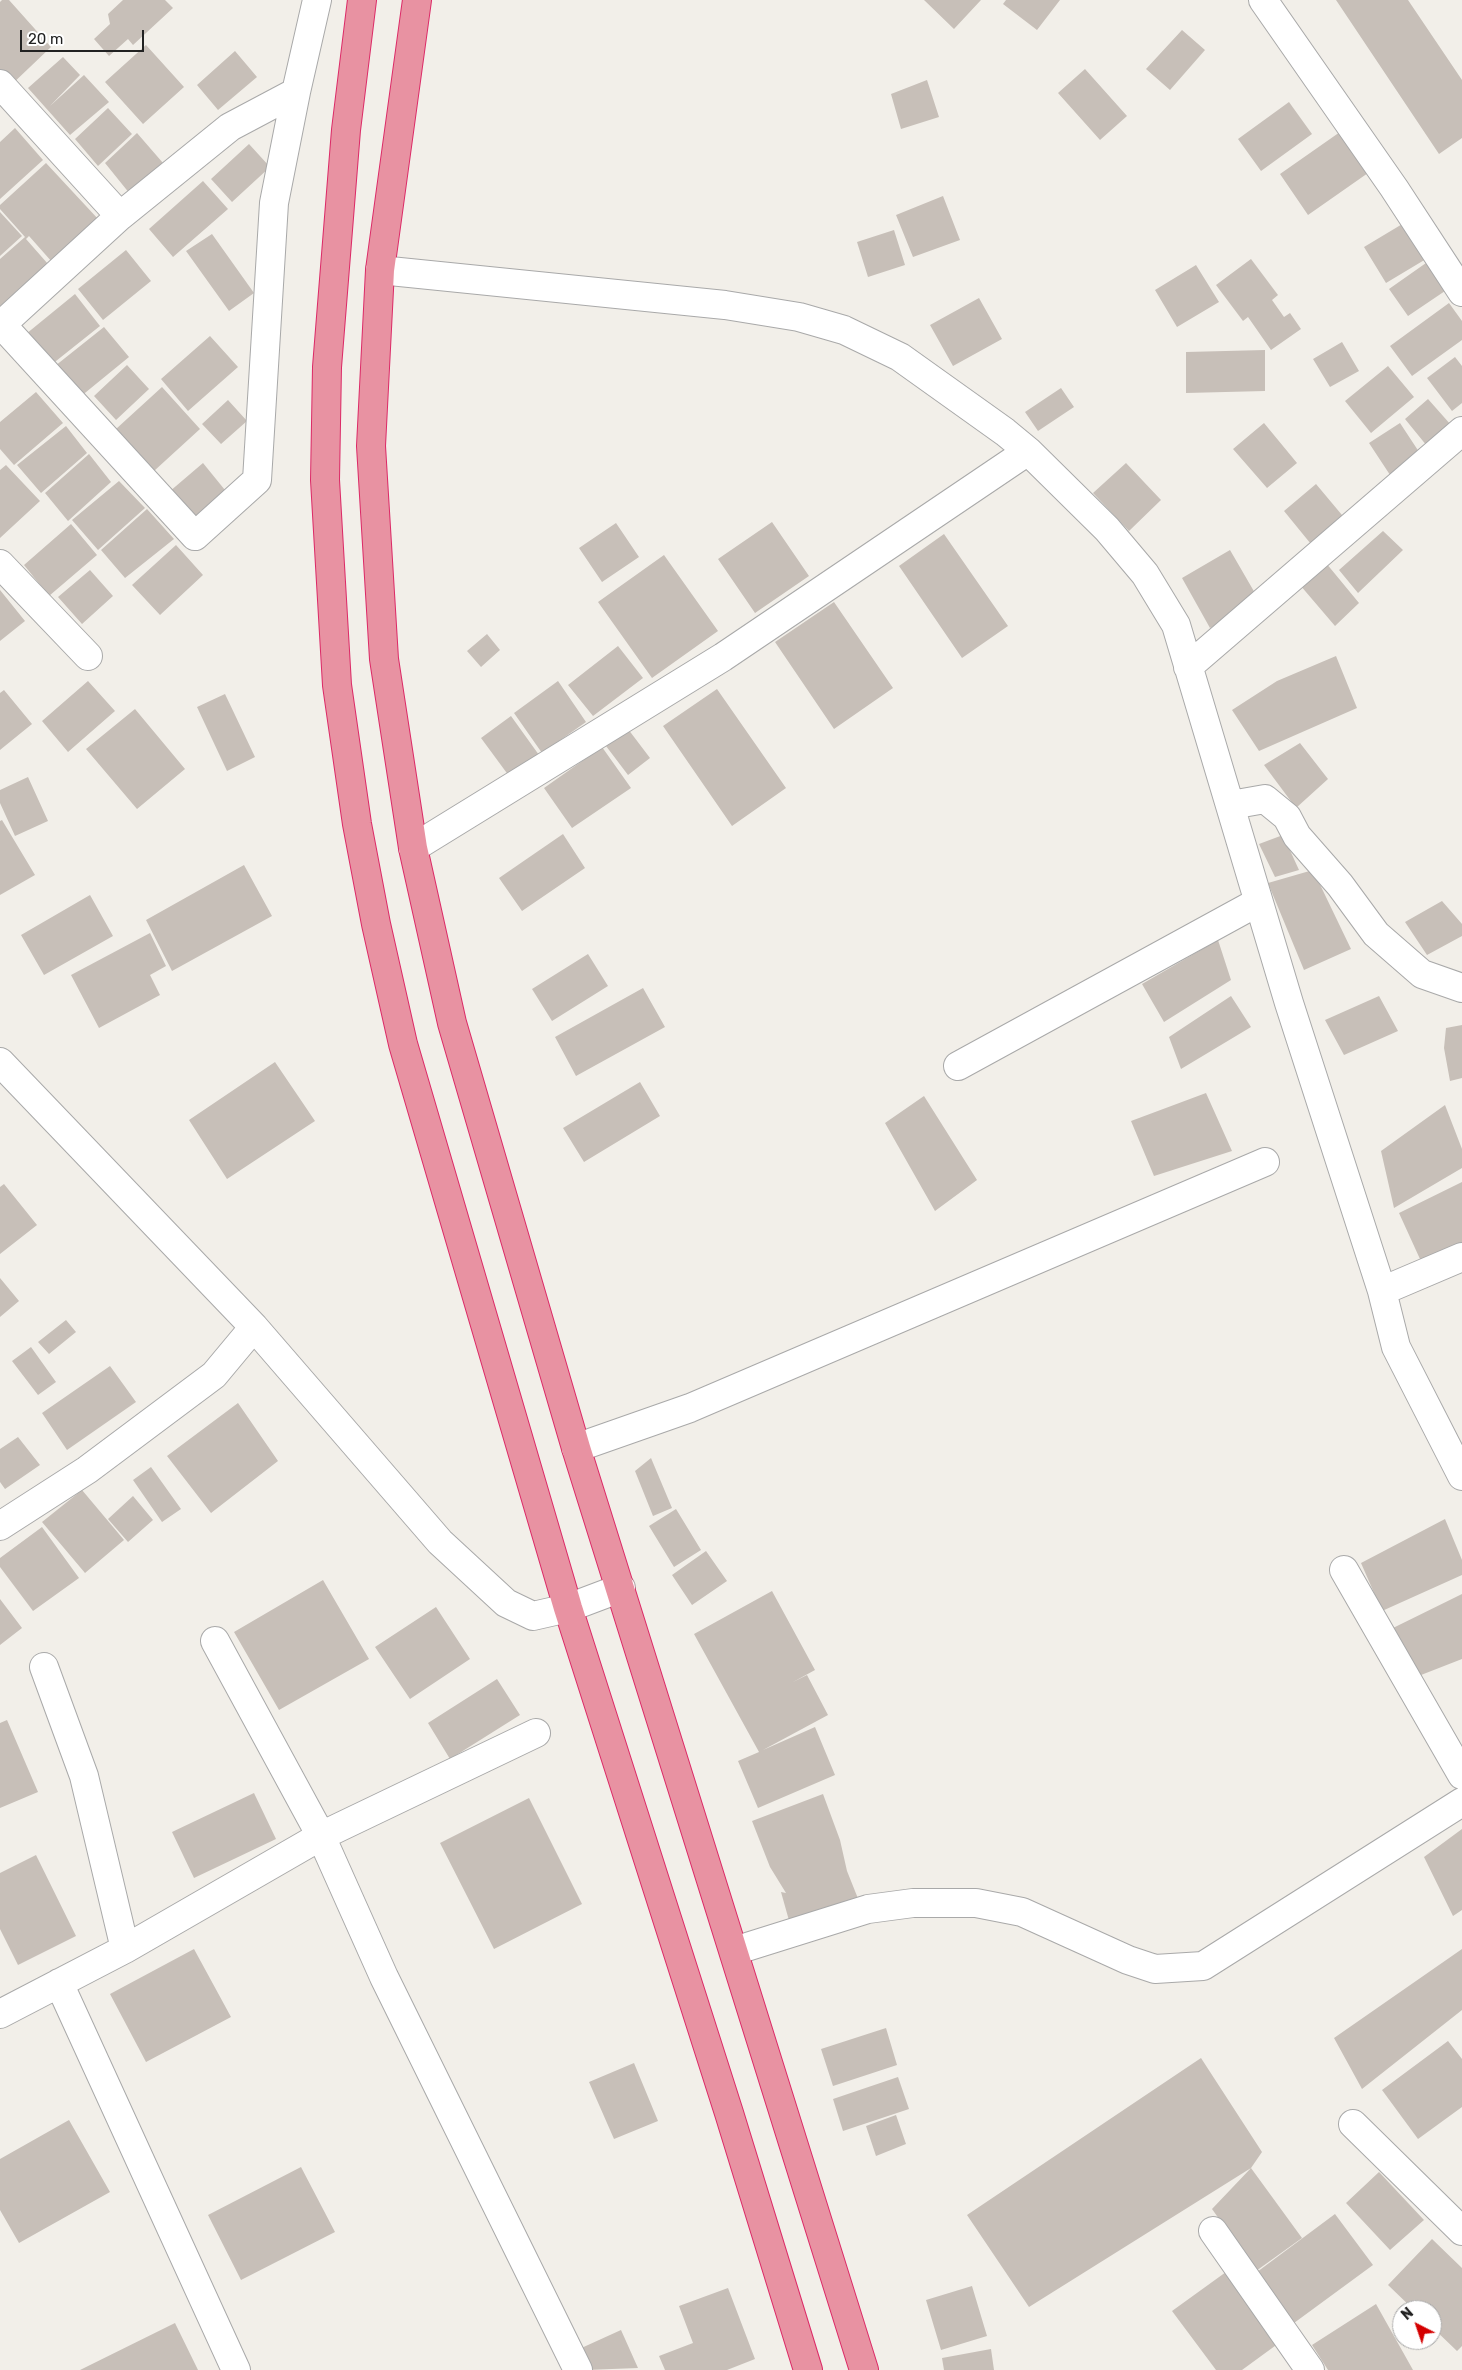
<!DOCTYPE html>
<html>
<head>
<meta charset="utf-8">
<style>
	body { margin:0 }
	#map { position:relative; width:1462px; height:2370px; overflow:hidden; background:#f2efe9; font-family:Rubik,sans-serif }
	canvas { display:block }
	.north { position:absolute; left:1392px; top:2300px; width:50px; height:50px; box-sizing:border-box; background:#fff; border:1px solid #a7a7a7; border-radius:50%; rotate:319deg; font-size:14px; font-weight:700; line-height:20px; text-align:center; color:#222 }
	.north::after { content:''; display:block; margin:auto; width:18px; height:22px; background:#d40000; clip-path:polygon(50% 0,100% 100%,50% 72%,0 100%) }
	.scale { position:absolute; left:20px; top:30px; width:124px; height:22px; box-sizing:border-box; border:2px solid #222; border-top:0; padding-left:6px; font-size:15px; line-height:18px; white-space:nowrap; color:#222; -webkit-text-stroke:4px #fff; paint-order:stroke }
</style>
</head>
<body>
<div id="map">
<canvas width="1462" height="2370"></canvas>
<div class="north">N</div>
<div class="scale">20 m</div>
</div>
<script>
const context = document.querySelector('canvas').getContext('2d');
context.lineJoin = 'round';
function fill(path, color) { context.fillStyle = color; context.fill(path, 'evenodd'); }
function stroke(path, color, width, dash) { context.strokeStyle = color; context.lineWidth = width; context.lineCap = dash ? 'butt' : 'round'; context.setLineDash(dash || []); context.stroke(path); }
const building = new Path2D(`
	M2,0h7l42,47 -43,41 -8,-9v-77z
	M123,0h42l8,8 -40,37 -5,-6 -19,17 -15,-17 16,-15 -2,-10z
	M924,0h57l-27,29z
	M1006,0h54l-23,30 -34,-26z
	M1336,0h72l54,80v58l-23,16z
	M1182,30l23,20 -35,40 -24,-21z
	M146,45l38,42 -41,37 -38,-42z
	M235,51l22,26 -39,33 -21,-25z
	M63,57l17,18 -30,31 34,-31 25,27 -39,33 -42,-47z
	M1085,69l42,47 -27,24 -42,-47z
	M927,80l12,37 -38,12 -10,-35z
	M1289,102l23,32 -51,37 -23,-32z
	M108,108l24,26 -34,32 -23,-27z
	M15,128l28,32 -43,39v-57z
	M1340,132l28,41 -60,42 -28,-41z
	M137,133l26,30 -33,31 -25,-31z
	M249,144l21,23 -38,35 -21,-23z
	M46,163l53,57 -47,42 -23,-26 -3,3 22,25 -48,43v-48l25,-22 -25,-28v-4z
	M203,181l25,28 -55,48 -24,-28z
	M943,196l17,44 -47,17 -17,-42z
	M0,212l22,24 -22,20z
	M1404,223l22,36 -40,24 -22,-36z
	M894,230l11,35 -37,12 -11,-35z
	M212,234l42,59 -25,18 -43,-60z
	M126,250l25,31 -48,39 -25,-31z
	M1251,259l27,36 -6,5 12,17 6,-4 11,16 -30,21 -23,-33 -5,4 -27,-36z
	M1426,263l19,28 -37,25 -19,-27z
	M1196,265l23,37 -42,25 -22,-37z
	M75,294l25,32 -49,39 -25,-31z
	M979,298l23,41 -49,27 -23,-41z
	M1449,303l13,18v19l-50,36 -22,-30z
	M104,327l25,30 -49,40 -25,-31z
	M210,336l28,31 -50,44 -27,-32z
	M1342,342l17,29 -29,16 -17,-28z
	M1265,350v41l-79,2v-41z
	M1455,357l7,9v37l-10,8 -25,-33z
	M127,365l22,24 -33,31 -22,-24z
	M1388,366l26,31 -43,36 -26,-32z
	M162,387l38,42 -46,42 -38,-42z
	M1061,388l13,19 -36,24 -13,-19z
	M36,392l27,31 -49,42 -14,-16v-27z
	M1428,399l23,26 -24,21 -22,-27z
	M228,400l19,21 -26,23 -19,-20z
	M1264,423l33,40 -30,25 -34,-39z
	M1400,423l25,38 -31,20 -25,-38z
	M66,426l21,27 -46,40 -24,-28z
	M89,454l22,28 -43,39 -23,-28z
	M203,463l26,32 -33,28 -27,-31z
	M1126,463l35,37 -32,31 -36,-38z
	M6,465l34,36 -40,37v-68z
	M119,481l26,27 -47,42 -26,-30z
	M1316,484l31,37 -32,28 -31,-38z
	M147,509l27,30 -49,39 -24,-28z
	M772,522l37,54 -54,37 -37,-54z
	M616,523l23,34 -37,25 -23,-34z
	M71,524l26,31 -48,41 -25,-31z
	M1383,531l20,19 -45,43 -19,-23z
	M944,534l64,92 -46,32 -63,-92z
	M176,545l27,30 -43,40 -28,-30z
	M1230,550l29,50 -49,28 -28,-50z
	M664,555l54,76 -66,47 -54,-76z
	M1326,563l33,40 -24,23 -35,-41z
	M90,570l23,26 -31,28 -24,-27z
	M0,590l25,31 -25,20z
	M834,602l59,86 -59,41 -59,-87z
	M487,634l13,16 -19,17 -14,-16z
	M618,646l25,32 -50,38 -25,-31z
	M1336,656l21,52 -98,43 -27,-41 45,-29z
	M88,681l27,30 -47,41 -26,-31z
	M558,681l28,41 -44,31 -28,-40z
	M717,689l69,99 -54,38 -69,-100z
	M4,690l28,34 -32,26v-57z
	M225,694l30,63 -28,14 -30,-64z
	M135,709l50,60 -48,40 -51,-60z
	M511,716l28,39 -30,21 -28,-38z
	M628,729l22,29 -22,17 -22,-29z
	M1300,743l28,36 -32,29 -32,-43z
	M602,747l29,41 -59,40 -28,-40z
	M28,777l20,44 -33,15 -15,-33v-13z
	M2,820l33,55 -35,20v-74z
	M563,834l22,34 -63,43 -23,-33z
	M1283,835l16,35 -24,7 -16,-33z
	M244,865l28,51 -100,55 -26,-51z
	M1313,870l38,79 -47,21 -36,-87z
	M90,895l23,41 -69,39 -23,-40z
	M1442,901l20,23v12l-35,19 -22,-33z
	M150,933l16,33 -16,9 10,20 -61,33 -28,-53z
	M1218,940l13,40 -67,42 -22,-38z
	M588,954l20,32 -56,35 -20,-32z
	M643,988l22,39 -89,49 -21,-39z
	M1231,996l20,31 -70,42 -12,-32z
	M1379,996l19,35 -54,24 -19,-35z
	M1462,1025v53l-12,3 -6,-33 2,-20z
	M275,1062l40,59 -88,58 -38,-59z
	M640,1082l20,34 -76,46 -21,-34z
	M1206,1093l26,58 -78,25 -23,-55z
	M924,1096l53,84 -42,31 -50,-88z
	M1445,1105l17,44v19l-68,40 -13,-57z
	M1462,1182v70l-37,18 -26,-57z
	M4,1184l33,41 -37,29v-67z
	M0,1278l19,23 -19,16z
	M66,1320l10,12 -27,22 -11,-12z
	M31,1347l25,35 -18,13 -26,-34z
	M110,1366l26,36 -69,48 -25,-37z
	M238,1403l40,58 -67,52 -44,-57z
	M18,1437l22,28 -35,24 -5,-7v-33z
	M651,1458l21,50 -19,8 -18,-45z
	M151,1467l30,42 -19,13 -29,-42z
	M82,1490l42,50 -39,33 -43,-51z
	M133,1496l20,24 -25,22 -20,-23z
	M676,1509l25,41 -27,17 -25,-41z
	M1445,1519l17,41v15l-80,36 -21,-48z
	M42,1527l37,51 -46,33 -33,-44v-9z
	M706,1551l21,30 -35,24 -20,-30z
	M323,1580l46,79 -90,51 -45,-78z
	M772,1591l43,79 -22,12 14,-7 21,40 -65,35 52,-23 20,48 -77,33 -20,-47 21,-9 -65,-118z
	M1462,1594v65l-41,16 -28,-47z
	M0,1599l22,29 -22,17z
	M436,1607l34,52 -60,40 -35,-52z
	M497,1679l23,36 -70,44 -22,-36z
	M7,1720l31,72 -38,16v-85z
	M254,1793l22,46 -82,39 -22,-46z
	M823,1794l17,46 7,31 14,35 -71,18 -9,-32 5,1 -16,-26 -18,-46z
	M529,1798l53,106 -88,45 -54,-106z
	M1462,1829v81l-9,6 -29,-59z
	M36,1855l40,81 -58,29 -18,-36v-56z
	M194,1949l37,68 -85,45 -36,-68z
	M1462,1949v61l-100,79 -28,-51z
	M886,2028l11,37 -64,21 -12,-37z
	M1448,2041l14,18v48l-44,32 -36,-49z
	M1201,2058l61,94 -11,16 51,70 -46,33 -44,-62 39,-41 -222,139 -62,-92z
	M634,2063l24,58 -44,18 -25,-57z
	M898,2077l11,32 -66,22 -10,-32z
	M896,2115l10,29 -30,12 -10,-30z
	M69,2120l41,72 -91,51 -19,-33v-51z
	M301,2167l34,65 -94,48 -33,-65z
	M1379,2172l45,48 -34,30 -44,-47z
	M1335,2214l38,51 -79,58 -37,-51z
	M1432,2239l30,29v78l-5,5 -25,-24v-17h-18l-26,-25z
	M1226,2272l53,71 -37,27h-26l-44,-59z
	M972,2286l15,50 -46,14 -15,-50z
	M728,2288l27,71 -28,11h-62l-6,-14 34,-13 -14,-37z
	M1376,2304l37,66h-85l-16,-25z
	M175,2323l23,47h-118z
	M621,2330l17,38 -52,2 -9,-20z
	M991,2349l3,21h-50l-2,-12z`);
const minor = new Path2D(`
	M1263,0l131,188 68,104
	M0,84l120,132
	M380,270l345,35 74,12 45,13 56,27 105,75 23,19 79,78 38,45 31,51 113,378 93,288 14,56 66,129
	M0,323l195,213 62,-56 17,-277 22,-111
	M0,326l120,-110 110,-89 66,-35 21,-92
	M0,564l88,92
	M1188,667l274,-236
	M1231,805l34,-6 22,18 10,19 43,49 36,49 46,40 40,14
	M413,848l310,-191 305,-206
	M0,1062l254,265 186,215 66,61 27,13 35,-8 53,-20
	M958,1066l300,-164
	M1382,1291l80,-34
	M576,1448l114,-40 575,-246
	M0,1526l87,-56 127,-95 40,-48
	M1344,1570l118,205
	M215,1641l106,195 63,141 194,393
	M44,1667l40,109 41,173
	M734,1951l134,-42 45,-6h63l46,9 106,48 27,9 48,-3 259,-164
	M59,1983l177,387
	M0,2014l125,-65 196,-113 215,-103
	M1353,2124l109,107
	M1213,2231l97,139`);
const highway = new Path2D(`
	M362,0l-16,130 -19,237 -2,113 12,205 20,139 19,100 27,120 165,564 161,505 79,257
	M417,0l-37,270 -9,176 13,213 29,189 39,175 124,425 288,922`);
fill(building, '#c7bfb8');
stroke(minor, '#a9a9a9', 30);
stroke(highway, '#dc2a67', 30);
stroke(minor, '#fff', 28);
stroke(highway, '#e892a2', 28);
</script>
</body>
</html>
